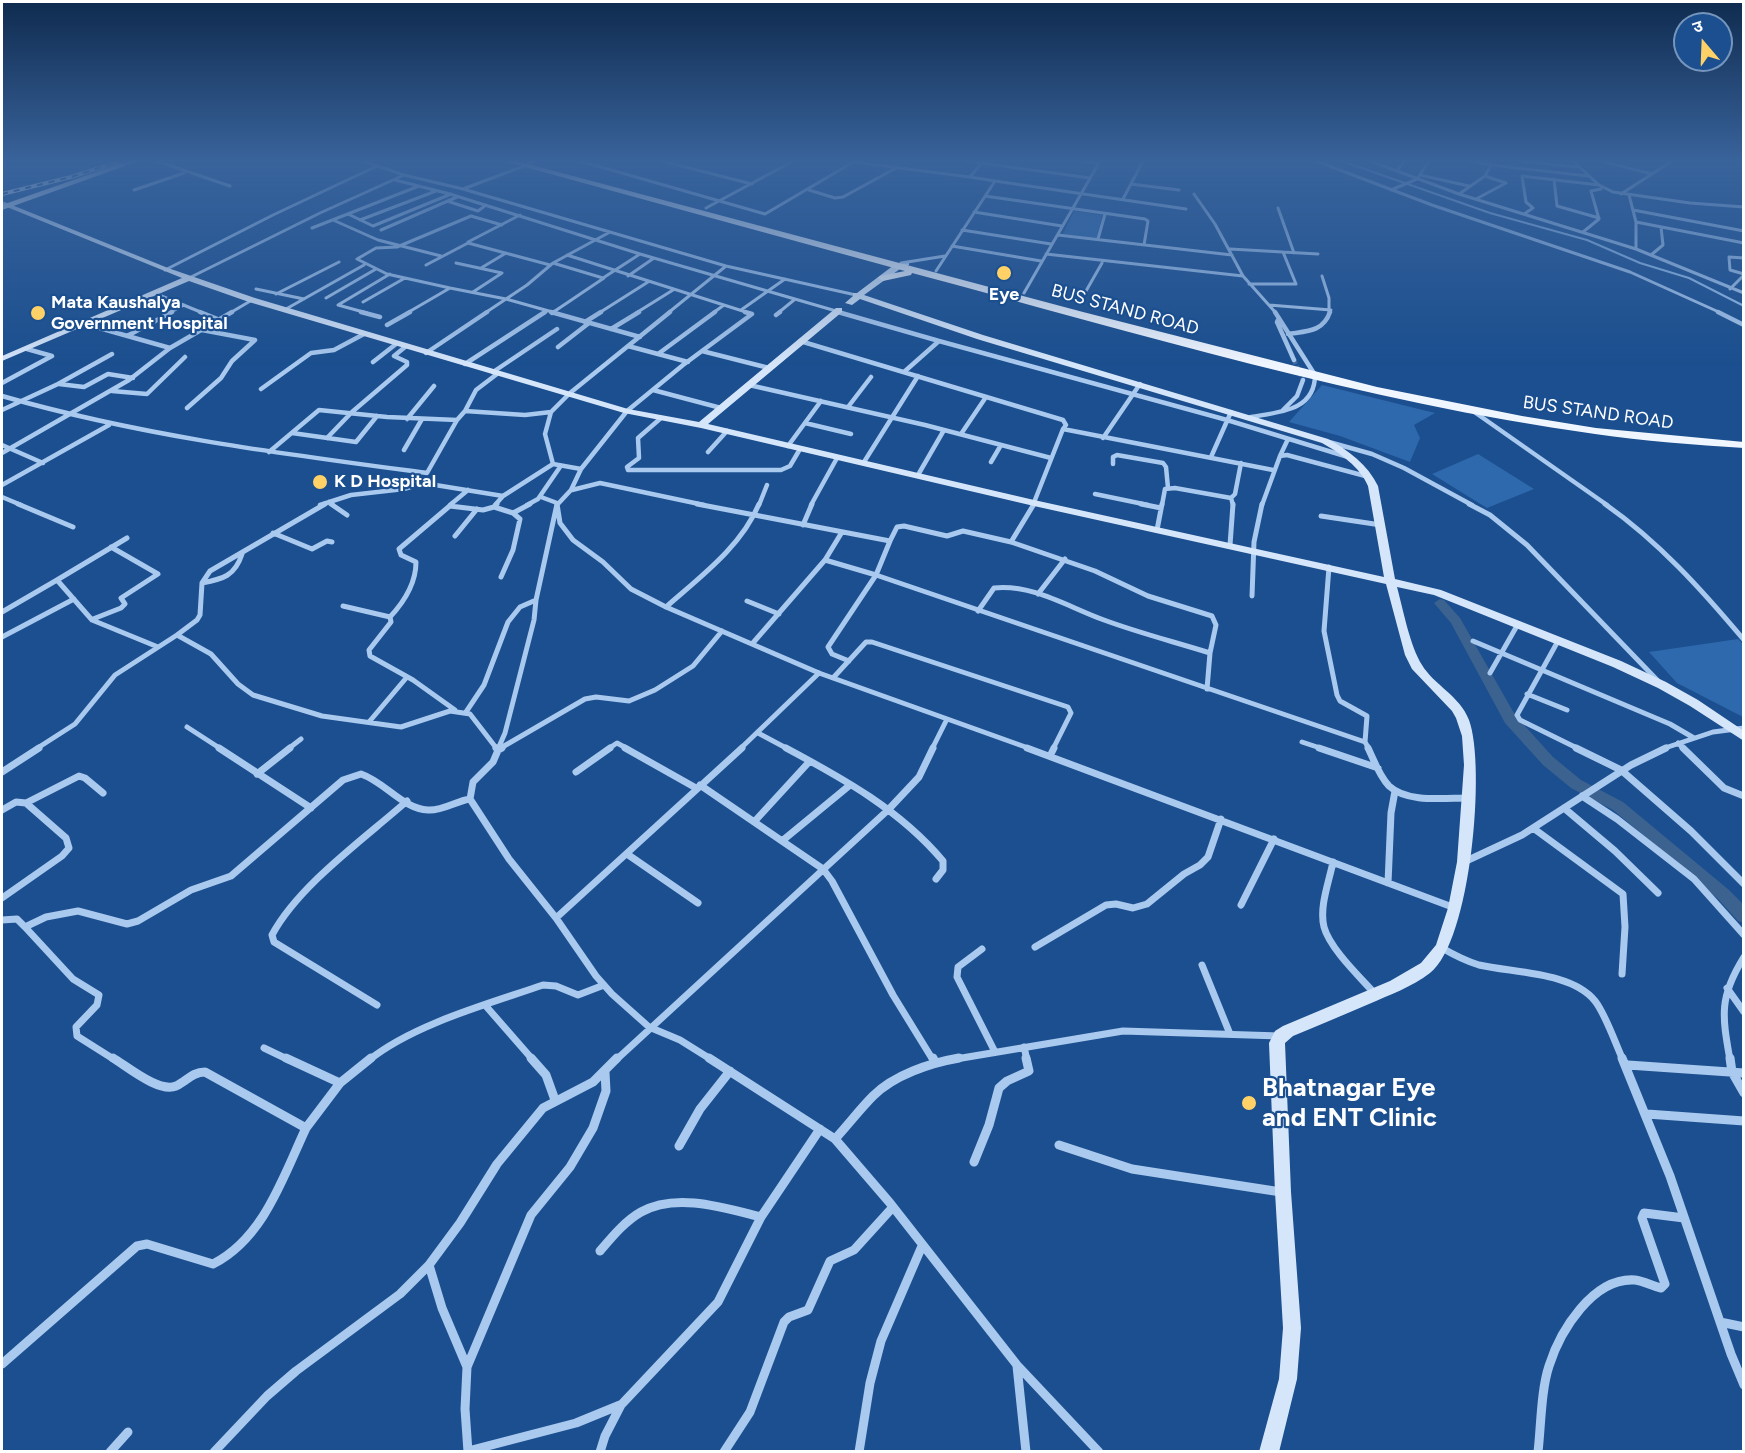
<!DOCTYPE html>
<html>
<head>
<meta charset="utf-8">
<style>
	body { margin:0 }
	#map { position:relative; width:1745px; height:1453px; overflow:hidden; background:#1b4f8f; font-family:Figtree,"Noto Sans Devanagari",sans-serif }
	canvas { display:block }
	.frame { position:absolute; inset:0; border:3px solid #fff; pointer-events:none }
	.north { position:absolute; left:1673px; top:12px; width:60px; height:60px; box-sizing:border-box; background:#1b4f8f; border:2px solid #7695bc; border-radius:50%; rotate:341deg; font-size:16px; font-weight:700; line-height:24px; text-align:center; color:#fff }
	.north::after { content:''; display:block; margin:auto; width:21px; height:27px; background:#ffd166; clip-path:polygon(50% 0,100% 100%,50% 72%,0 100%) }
</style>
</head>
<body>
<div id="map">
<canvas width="1745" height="1453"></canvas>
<div class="frame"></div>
<div class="north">उ</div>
</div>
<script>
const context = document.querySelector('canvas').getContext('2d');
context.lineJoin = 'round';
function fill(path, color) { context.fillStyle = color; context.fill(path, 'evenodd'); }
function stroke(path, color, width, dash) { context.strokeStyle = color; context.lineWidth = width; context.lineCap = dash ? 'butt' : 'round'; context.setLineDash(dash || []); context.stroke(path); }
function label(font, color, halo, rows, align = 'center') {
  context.font = font + ' Figtree,sans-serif'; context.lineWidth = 4.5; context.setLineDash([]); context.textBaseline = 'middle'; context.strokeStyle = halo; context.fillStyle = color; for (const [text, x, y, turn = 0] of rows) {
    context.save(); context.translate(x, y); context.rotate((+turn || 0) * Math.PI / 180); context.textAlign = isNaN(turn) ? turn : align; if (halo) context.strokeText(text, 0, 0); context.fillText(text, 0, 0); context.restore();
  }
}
const green = new Path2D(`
	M1074,211l28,4 -5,23 -34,-4z
	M1322,385l113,28 -21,12 6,13 -10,24 -70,-26 -51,-14z
	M1478,454l56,35 -47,19 -55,-34z
	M1738,639l5,5v73l-66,-34 -28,-31z`);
const stream = new Path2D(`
	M1342,161l148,52 97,27 53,23 49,15 55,28`);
const canal = new Path2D(`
	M1440,599l4,1 16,18 55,97 38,42 28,23 42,22 106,88 15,15v18l-6,-2 -19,-21 -41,-36 -65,-54 -42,-22 -28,-23 -38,-42 -54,-100 -17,-20z`);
const streetTunnel = new Path2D(`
	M1294,360l9,20`);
const streetFar4 = new Path2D(`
	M157,161l73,25
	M363,161l41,14
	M580,161l185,53 90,-53
	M662,161l90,23
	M967,161l123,17
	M1082,161l17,2
	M1316,161l116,44 198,67 91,41
	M1370,161l89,33 177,55 108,44
	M1491,161v4l97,11
	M1519,161l59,6
	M1573,161l26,24 14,7 77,11 54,4
	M1601,161l51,13
	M854,162l116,15
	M1397,171l7,-10
	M1420,175l49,11
	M1554,179l3,27 42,12
	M395,180l55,14 190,60 203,59
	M995,181l191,28
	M1131,184l48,6
	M463,189l61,-23
	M134,190l50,-17
	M809,190l26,8 8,-1 53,-29
	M1391,190l26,-11 12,-18
	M1194,194l21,30 28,52 33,37
	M1459,194l26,-18 6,-11 -20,-4
	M1621,194l51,-33
	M1629,195l7,27v27
	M985,196l160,23 3,2 -4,24
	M1123,199l20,-38
	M1476,199l30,-16 -21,-7
	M447,201l31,10 8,-6
	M706,208l87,-47
	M1278,208l16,45
	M1633,210l111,21
	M974,212l88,14
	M348,214l25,12 78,-32
	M1524,214l9,-6 -7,-6 -4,-26 77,9
	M333,220l45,20 63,16
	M360,220l76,-29
	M1636,222l108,21
	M312,228l107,-42
	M381,230l76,-33
	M962,230l89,14
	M1583,232l16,-13 -8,-28 10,-2
	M1058,235l174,20
	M1098,239l7,-25
	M468,242l52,-27
	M952,246l89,15
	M1230,249l88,5
	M1046,254l197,22
	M567,255l182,58
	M1651,255l12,-10 -2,-18
	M1744,258l-15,-1 1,13 14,4
	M456,263l46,10 -29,19
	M553,263l50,15 37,-24
	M901,263l44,-7
	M426,265l42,-22 82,22
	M481,268l25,-15
	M165,270l108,-55 104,-49
	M936,271l59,-90 -25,-4 13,-16
	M628,276l26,-18
	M1322,276l7,22v15
	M189,278l131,-65 84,-38 59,14 263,77 130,29
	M1249,284h47l-13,-32
	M450,288l-63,-14 -30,-15 19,-11 21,-1 74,-31 31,9
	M256,289l48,10
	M1730,289l14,-14
	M1086,291l16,-28
	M154,293l49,20
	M1024,293l76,-132
	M276,294l63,-32
	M326,298l50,-29
	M363,302l42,-24
	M1269,305l62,5
	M286,309l78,-44
	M741,310l44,-31
	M169,313l15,-8
	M230,313l22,-13
	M367,313l-29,-8 52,-31
	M407,313l43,-25 56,11 50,14
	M485,313l42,-28 26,-22 57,-31
	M543,313l3,-2
	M552,313l52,-35
	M599,313l49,-31
	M636,313l37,-23
	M668,313l58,-47
	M713,313l11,-8
	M778,313l16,-13`);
const streetFar3 = new Path2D(`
	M200,312l20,8
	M361,312l19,5
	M551,312l89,25
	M838,312l101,29 -35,31
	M1718,312l26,13
	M552,313l2,-1
	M776,315l4,-3
	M1279,318l-2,4 17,38
	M585,322l16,-10
	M85,324l85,24
	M387,325l23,-13
	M611,329l28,-17
	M1288,334c19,-3 35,-2 42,-22
	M127,336l45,-24
	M800,341l263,79 3,5 -3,4
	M939,341l288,79 121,37
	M628,346l60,16
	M558,347l31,-24
	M702,351l67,17
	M426,353l61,-41
	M658,354l57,-42
	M373,362l23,-18
	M465,364l80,-52
	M493,372l64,-43
	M2,383l50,-27 -25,-7
	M59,384l25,3 24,-13 25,4
	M749,385l176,40 126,33
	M261,389l50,-36 23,-3 30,-16
	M653,390l68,18
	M112,391l35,3 38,-37
	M2,396c139,40 282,58 425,77l30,-53 8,-9 60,4 26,-3 19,-19 100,-81
	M848,407l23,-30
	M187,408l34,-30 11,-17 23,-21 -53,-10
	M2,410l56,-26 54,-30
	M465,411l11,-21 21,-16
	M1282,411l15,-15 6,-16
	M1473,411l134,94
	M551,412l-6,22 8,30
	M1251,417c28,-5 64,-6 64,-42l-40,-63
	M661,418l-23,20 1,20 -12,9 1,3h153l9,-4 10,-17
	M407,419l27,-33
	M805,423l46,11
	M292,433l64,9 21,-26
	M961,434l25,-37
	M327,438l25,-26 55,-47v-3l-13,-6 11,-9
	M1103,438l37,-54
	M1329,442l43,12 32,14 68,37
	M2,445l41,18
	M788,446l33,-45
	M404,450l18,-31
	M269,452l50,-42 68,7 70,3
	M708,452l19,-21
	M2,453l127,-73 41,-32 62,-36
	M1280,456l8,-17
	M1211,457l20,-45
	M864,462l54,-86
	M991,462l10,-17
	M1113,464v-7l4,-2 46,8 3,4 2,21
	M918,475l26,-45
	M2,485l107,-60
	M572,490l28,-7 104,22
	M1095,494l53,11
	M2,497l19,8
	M541,497l16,6
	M1231,498l2,7
	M329,502l4,3
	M557,503v2
	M320,505l31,-10 53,-6 19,-6 80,13 50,-32 28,5
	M450,505l18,-15
	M495,505l8,-9
	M527,505l11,-6 22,-32
	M557,505l14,-15 10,-21 46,-58 56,-46 69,-51 -7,-2
	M759,505l8,-20
	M811,505l26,-47
	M1033,505l30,-76 210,41
	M1162,505l3,-16 10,-1 56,10 4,-4 6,-31
	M1262,505l18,-49 7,-1 82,22`);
const streetFar2 = new Path2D(`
	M18,504l55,23
	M331,504l16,11
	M497,504l-3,3 19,6 7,6 -7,31 -12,27
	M557,504l3,19 13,17 30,22 28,27 35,18 153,66 212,76
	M697,504l193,37 7,-14 7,-1 43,10 16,-5 48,11 84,29 53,25 64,20 4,9 -6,28 -3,36
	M1141,504l20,4
	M1469,504l21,11 37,30 132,137
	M1605,504c54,38 97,86 139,136
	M450,506l33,4 11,-3
	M513,513l17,-9
	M1321,516l60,9
	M803,525l9,-21
	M1157,530l5,-26
	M273,533l39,16 15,-8 5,1
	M455,536l22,-27
	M1011,542l23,-38
	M1230,545l3,-41
	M825,560l51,15 489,167
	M1329,567l-5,64 13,64 3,6 27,15 -2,26 4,7
	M57,580l70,-42
	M202,583c21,-4 33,-7 40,-29
	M1038,594l27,-35
	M1252,596l2,-54 8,-38
	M747,601l32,13
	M343,606l47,11 1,5 -22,28 1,6 43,24 42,30
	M666,607c34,-30 75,-60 93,-103
	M978,611l16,-23c39,-4 74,19 110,32 35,13 71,22 106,33
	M2,612l55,-32 35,40 66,27
	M390,617c14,-15 26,-34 26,-55l-15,-7 -2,-6 53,-45
	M93,619l28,-11 4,-4 -4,-6 37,-24 -47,-27
	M177,635l20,-15 3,-5 2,-32 8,-12 115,-67
	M2,637l72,-38
	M1473,641l197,83 24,14
	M1558,641l-41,74 3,5 59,29
	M752,644l73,-84 17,-28
	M849,661l-17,-7 -4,-7 48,-72 14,-34
	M1490,673l28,-49
	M833,678l33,-36h6l196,65 3,6 -18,36
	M1527,694l40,16
	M466,712l18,-27 24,-63 12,-15 16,-7
	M369,722l38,-45
	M187,727l34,22
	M758,733l30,16
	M1302,742l21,7
	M1678,743l6,6
	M36,749l39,-25 40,-49 62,-40 34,19 27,30 15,11 69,21 79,11 49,-16 20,3 27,35
	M288,749l13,-10
	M498,749l7,-16 29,-113 2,-20 21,-96
	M499,749l86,-50 11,-2 33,4 26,-11 38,-24 29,-35
	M608,749l9,-6 11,6
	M740,749l79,-76
	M932,749l15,-30
	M1662,749l51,-17 31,-4`);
const streetFar1 = new Path2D(`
	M219,748l92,60
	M496,748l2,2 4,-2
	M625,748l71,40
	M786,748c58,31 114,62 157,113v9l-7,9
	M1027,748l428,160
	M1319,748l59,20
	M1368,748c6,12 11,28 21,38 18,17 55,12 79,12
	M1576,748l45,22 70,61 53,53
	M1683,748l41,40 20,8
	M1050,756l4,-8
	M2,772l37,-24
	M576,772l34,-24
	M257,774l33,-26
	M700,785l123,84 9,12 61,114 40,65
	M1582,796l35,23 77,60 50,56
	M470,799l3,-17 20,-20 6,-14
	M1564,808l51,43 43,42
	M2,810l14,-8 10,1 53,-27 6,2 18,15
	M754,822l55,-60
	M1533,828l90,66 2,33 -3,47
	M782,841l68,-56
	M627,854l71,49
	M1333,862c-4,20 -14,45 -9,65 6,22 37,51 52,68
	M1464,862l58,-27 109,-70 35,-17
	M1388,883l3,-70 4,-22
	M2,898l60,-42 7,-8 -3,-10 -40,-35
	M1241,905l33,-66
	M556,918l186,-170
	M2,920l15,-1 8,8 21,-10 32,-6 49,13 11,-3 53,-31 40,-14 112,-96 18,-6c24,8 42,35 67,36 15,1 28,-9 42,-11l39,60 47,59 40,58 16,18 37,33 31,13 32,20
	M25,927l48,52 26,16 -2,10 -21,22 1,9 38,24
	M1035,947l71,-42 10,-1 17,4 14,-4 37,-30 16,-9 8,-8 13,-38
	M1442,948c12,7 24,13 37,17 35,8 93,7 116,36 11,14 20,42 28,59
	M982,949l-24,18 -1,10 38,75
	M1202,965l28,69
	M1727,988l17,24
	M377,1005l-103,-63 -2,-7c27,-50 92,-96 135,-134
	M485,1005l48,55
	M1024,1047l3,13
	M264,1048l25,12
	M369,1060c45,-36 119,-56 174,-75l13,1 22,9 26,-10
	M616,1060l272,-250 31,-33 14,-29
	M950,1060l173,-29 157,5
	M1730,1060c-8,-45 -11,-63 14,-103`);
const street = new Path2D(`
	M113,1058c15,9 46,35 63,28 11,-5 16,-14 29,-14l101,56 34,-45 31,-25
	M286,1058l54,25
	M531,1058l15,17 9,25
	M709,1058l126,81 55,64 127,162 82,87
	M933,1058l2,4
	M1622,1058l48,118 61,178 13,31
	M1730,1058l2,14 12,21
	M1628,1065l116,8
	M1647,1114l97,7
	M835,1139c13,-14 25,-30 38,-43 21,-21 57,-33 86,-38
	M1059,1145l73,24 149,23
	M679,1146l21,-37 30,-38
	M974,1162l15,-37 10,-37 8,-7 22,-10 -3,-13
	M600,1251c12,-14 25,-30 41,-39 35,-20 84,-4 120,5
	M429,1265l13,43 25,59
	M1720,1322l24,5
	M2,1364l135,-118 10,-2 66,20c51,-26 70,-87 93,-136
	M1017,1366l9,86
	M468,1451l108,-28 44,-18
	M110,1452l18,-20
	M214,1452l53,-56 29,-25 104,-77 29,-29 31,-42 37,-59 46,-56 50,-26 24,-24
	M468,1452l-3,-43 2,-42 64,-152 39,-48 23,-39 13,-37 -1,-19
	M600,1452l5,-16 16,-31 97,-103 43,-85 59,-88
	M724,1452l26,-40 34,-90 5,-5 19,-7 22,-49 24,-11 39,-43
	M859,1452l11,-69 11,-42 41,-95
	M1538,1452c3,-26 3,-62 11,-86 11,-35 44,-89 86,-86 9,1 17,6 26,8l4,-4 -23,-66 2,-5 40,5`);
const secondary = new Path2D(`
	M529,161h9l-12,6 -5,-1z
	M2,201l166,67 87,30 373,111 71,13 137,-114h6v4l-134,112 326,76 350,77 -16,-91c-8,-19 -28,-33 -46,-43l-345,-104 -117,-40 -8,6 -7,-2 8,-7v-3h4l37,-28 15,-2v2l-9,4 -36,26 119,40 345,104c20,11 40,26 50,47l17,93 46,11 180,71 45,21 32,18 46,31v10l-54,-35 -32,-18 -45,-21 -179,-72 -37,-8c6,22 13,59 25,78 12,20 38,31 47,55 17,46 2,222 -39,253 -18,14 -41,22 -61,31 -25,11 -50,21 -76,32l-8,7 6,149 10,136 -4,51 -18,73h-20l20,-73 4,-51 -8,-136 -6,-149 6,-12 8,-5 107,-45 31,-18 15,-18 12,-37 9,-46 7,-97 -2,-29 -6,-18 -4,-7 -40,-42 -7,-14 -19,-71 -352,-78 -333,-78 -77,-15 -375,-111 -60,-21 -187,80v-5l180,-78 -180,-73z`);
const primary = new Path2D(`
	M127,161h12l-137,49v-5z
	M503,161h14l566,151 294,75 145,29 74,12 148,14v6c-50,-3 -100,-7 -149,-14 -232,-32 -458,-101 -683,-161l-1,2 -28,6 -5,-3 2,-2 25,-5z`);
const rail = new Path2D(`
	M2,194l69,-17 50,-16`);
const markers = [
	[1004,273,8,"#ffd166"],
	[38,313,8,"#ffd166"],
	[320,482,8,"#ffd166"],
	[1249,1103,8,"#ffd166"]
];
const farPoinames = [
	["Eye",1004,295,"center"],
	["Mata Kaushalya",51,303],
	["Government Hospital",51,324],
	["K D Hospital",334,482]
];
const farStreetnames = [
	["BUS STAND ROAD",1125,310,15],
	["BUS STAND ROAD",1598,413,8]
];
const nearPoinames = [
	["Bhatnagar Eye",1262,1088],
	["and ENT Clinic",1262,1118]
];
fill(green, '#2e69ad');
stroke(stream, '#9cc4f0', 2);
fill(canal, '#3c6290');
stroke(streetTunnel, '#3d69a0', 4.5, [4.5, 2]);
stroke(streetFar4, '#a9c9ee', 3);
stroke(streetFar3, '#a9c9ee', 4.5);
stroke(streetFar2, '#a9c9ee', 5);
stroke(streetFar1, '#a9c9ee', 7);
stroke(street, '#a9c9ee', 9);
fill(secondary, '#d6e6fa');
fill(primary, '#f0f6ff');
stroke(rail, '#fff', 4);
stroke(rail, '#1b4f8f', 2, [6]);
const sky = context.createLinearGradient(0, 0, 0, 365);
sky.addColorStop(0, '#0f2b4f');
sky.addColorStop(0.44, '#39639b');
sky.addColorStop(1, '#39639b00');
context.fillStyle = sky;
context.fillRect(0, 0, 1745, 365);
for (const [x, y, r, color] of markers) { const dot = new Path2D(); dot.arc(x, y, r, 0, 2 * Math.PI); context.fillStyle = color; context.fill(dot); stroke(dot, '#1b4f8f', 2); }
label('bold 18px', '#fff', '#1b4f8f', farPoinames, 'left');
label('18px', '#fff', '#1b4f8f', farStreetnames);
label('bold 26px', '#fff', '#1b4f8f', nearPoinames, 'left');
</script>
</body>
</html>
